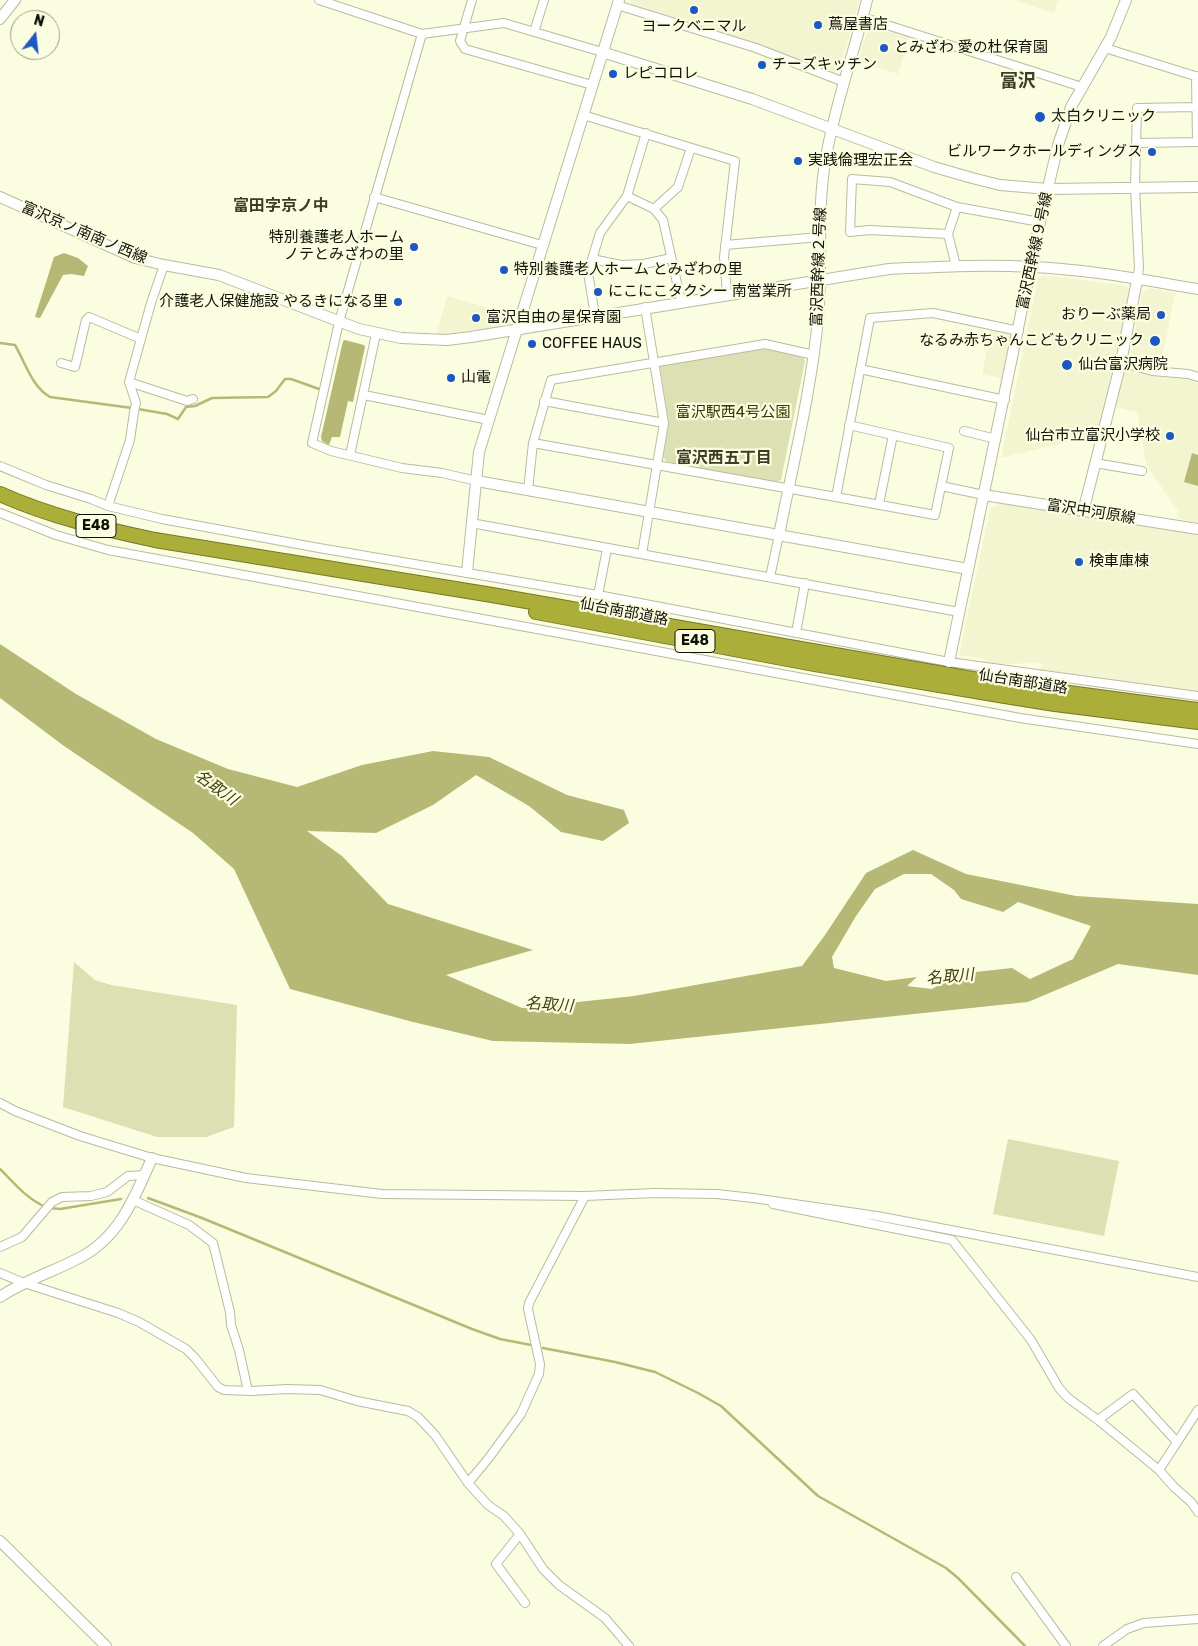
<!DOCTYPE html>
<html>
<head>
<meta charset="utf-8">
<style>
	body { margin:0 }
	#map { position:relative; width:1198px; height:1646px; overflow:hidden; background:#fbfde0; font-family:Rubik,sans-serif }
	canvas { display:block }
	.north { position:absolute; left:10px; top:10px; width:50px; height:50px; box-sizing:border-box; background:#fbfde0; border:1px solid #9d9f89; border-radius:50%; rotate:16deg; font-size:14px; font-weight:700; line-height:20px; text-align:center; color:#101107 }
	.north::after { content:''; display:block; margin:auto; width:18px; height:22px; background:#1d57c3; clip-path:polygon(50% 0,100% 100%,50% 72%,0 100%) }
</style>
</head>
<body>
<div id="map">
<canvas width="1198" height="1646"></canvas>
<div class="north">N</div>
</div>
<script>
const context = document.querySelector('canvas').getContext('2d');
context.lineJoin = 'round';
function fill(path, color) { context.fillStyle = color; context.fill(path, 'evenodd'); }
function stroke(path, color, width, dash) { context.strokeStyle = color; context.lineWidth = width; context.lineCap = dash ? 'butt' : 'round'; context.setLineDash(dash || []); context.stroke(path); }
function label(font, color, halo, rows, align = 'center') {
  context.font = font + ' Rubik,"Noto Sans JP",sans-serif'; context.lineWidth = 4.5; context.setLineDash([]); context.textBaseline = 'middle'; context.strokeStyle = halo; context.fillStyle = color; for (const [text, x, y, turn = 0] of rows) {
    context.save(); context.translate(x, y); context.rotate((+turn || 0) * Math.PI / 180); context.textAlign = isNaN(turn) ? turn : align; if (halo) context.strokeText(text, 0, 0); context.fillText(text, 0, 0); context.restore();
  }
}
const built = new Path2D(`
	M629,0h231l-21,69 -4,3 -87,-31 -116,-37z
	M1014,0h44l-4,13z
	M874,24l36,12 -12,38 -40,-13 10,-33z
	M1044,275l83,11 3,5 -14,70 -17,73 -98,24 37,-179z
	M1149,288l26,5 -14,71 -27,-6 -3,-6 11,-59z
	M447,296l65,19 -2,7 -6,4 -68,10z
	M991,328l19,4 3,5 -9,42 -22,-5z
	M1129,369l24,7 33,3 12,4v140l-22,-5 3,-6 -30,-43 -4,-9 -8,-48 -22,-5 8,-35z
	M1001,502l197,31v160l-158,-22 2,-8 -49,1 -8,-2v-3l-26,-4 31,-145z`);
const green = new Path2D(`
	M764,347l38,8 3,6 -24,119 -5,2 -109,-20 -4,-5 6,-34 -9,-56 4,-5z
	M74,962l21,18 16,5 126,20 -3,122 -28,10h-49l-94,-30z
	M1008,1139l111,22 -15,75 -111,-22z`);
const forest = new Path2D(`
	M64,253l14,5 10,8 -4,10 -13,-2 -8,1 -23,43 -5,-1 19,-60z`);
const water = new Path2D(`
	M345,340l19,5 1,2 -12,55 -5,-1 -8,36h-8l-3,8 -7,-4 -1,-4 22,-96z
	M1192,453l6,2v31l-14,-4z
	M0,644l76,50 80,45 72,30 69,18 65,-22 71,-14 56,6 78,38 57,15 5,13 -26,18 -42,-9 -32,-26 -53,-31 -43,30 -57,28 -69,-2 35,25 46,48 145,46 -87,25 76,33 112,-12 168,-30 23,-31 41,-62 47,-23 53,24 110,22 122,8v71l-80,-11 -90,38 -398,42 -137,-3 -80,-19 -123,-33 -56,-120 -41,-36 -129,-87 -64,-48zM904,874h27l23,16 7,9 42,13 15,-10 73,24 -18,33 -43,20 -18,-11 -55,6 -25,15 -25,-3 10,-9 -31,4 -52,-13 -2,-11 24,-41 19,-27z`);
const stream = new Path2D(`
	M0,343l15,2c10,17 17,42 35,52l82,11
	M138,409l29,5 11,5 8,-12 9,-1 17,-8 56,-1 8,-6 9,-12h6l28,10
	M0,1169c14,14 25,28 43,37
	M148,1198l54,20 270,111 28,10 31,6
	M50,1208l10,1 61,-10
	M543,1348l72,14 40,10 43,21 23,13 97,90 128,72 12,10 67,68`);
const minor = new Path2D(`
	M319,0l103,34 82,-11 98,29
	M472,0l-12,41 5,8 127,36
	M617,5l139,43 88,34
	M862,17l220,70
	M534,32l10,-32
	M422,34l-83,288 -27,121 19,8 71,17 40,5 35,8
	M1105,48l93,29
	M583,115l152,46 -11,96 3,37
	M646,133l-19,63 27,13 24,-22 13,-39
	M1136,143l61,-1 -1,-66
	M374,197l168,48
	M654,209l9,11 18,81
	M948,234l9,-27
	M725,245l95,-8
	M592,259l29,6 23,-1 27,-6
	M956,266l-8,-32 -79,-4 -19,2 2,-53 38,3 67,25 83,15
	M1137,280l2,-12 -4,-81 2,-79 60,-1
	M595,316l-7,-43 12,-40 27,-37
	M1121,362l31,9 36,3 10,3
	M61,363l14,4 11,-47 3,-3 52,22
	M860,369l145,31
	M129,382l58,19 6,-2
	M364,395l125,25
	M544,401l120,22
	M964,431l32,8
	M533,443l303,54 34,-179 63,-5 86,18
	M350,455l26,-121
	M1095,463l47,8
	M0,466l46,19 45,14 17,7 54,13 157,29 279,47 351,67 249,34
	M941,486l43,9
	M528,490l5,-47 18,-63 214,-36 49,11
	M836,497l99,18 14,-67 -100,-23
	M879,504l14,-69
	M108,506l22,-66 4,-28 2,-9 -7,-21 22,-79 13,-38
	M0,513l56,22 52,15 912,168 178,26
	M471,523l488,89
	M642,554l22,-131 -19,-116
	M770,577l9,-42
	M598,595l9,-46
	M796,633l9,-50
	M0,1103l15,8 65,25 72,22 94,20 136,16 203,2 70,-3 62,1 36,4 124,18 321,61
	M133,1200l56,25 24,18 17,69 1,13 8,25 9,41
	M773,1204l179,36 79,100 28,48 9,10 30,22 61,50 15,17 17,15 7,10
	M0,1247l22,-10 30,-35 10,-5 29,-1 16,-4 21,-16 17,-1
	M0,1273l24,10 94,30 21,9 47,27 9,9 23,29 6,3 27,1 36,-2 33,1 37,11 51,10 10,6 17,18 33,48 20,22 16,11 16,18 23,35 16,16 46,33 24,28
	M1098,1420l35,-26 44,48
	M1159,1470l39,-60
	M468,1483l20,-24 33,-45 18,-40 1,-10 -12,-55 1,-6 56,-107
	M520,1534l-24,30 29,39
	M1016,1577l50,69
	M1103,1646l24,-17 17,-6 54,-4`);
const tertiary = new Path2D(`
	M0,19l15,-19
	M602,52l150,47 182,68 38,11 28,7 48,4 150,-2
	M0,197l135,61 29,7 55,10 140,54 42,9 46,2 24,-3 418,-68c47,-2 94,-5 142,-2 56,2 112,13 167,22
	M477,481l491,88
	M984,495l214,34
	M1083,512l38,-150 16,-82
	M779,535c14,-71 32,-143 39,-216 5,-53 -2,-108 8,-162 9,-53 28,-104 41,-157
	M467,572l12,-120 140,-452
	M949,662l91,-440 18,-77 13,-38 40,-70 15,-37
	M0,1297c25,-17 53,-25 79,-39 40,-20 56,-61 73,-100
	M0,1541l106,105`);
const motorway = new Path2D(`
	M0,494c49,22 103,35 155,46l337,55 509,89 197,26
	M536,612l278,52 185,31 56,9 143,18`);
const markers = [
	[694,10,5,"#1d57c3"],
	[818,25,5,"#1d57c3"],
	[884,48,5,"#1d57c3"],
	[762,65,5,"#1d57c3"],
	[613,74,5,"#1d57c3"],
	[1040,117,6,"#1d57c3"],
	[1152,152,5,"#1d57c3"],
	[798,161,5,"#1d57c3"],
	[414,247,5,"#1d57c3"],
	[504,270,5,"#1d57c3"],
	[598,292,5,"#1d57c3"],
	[398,302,5,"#1d57c3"],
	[1161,315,5,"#1d57c3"],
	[476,318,5,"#1d57c3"],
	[1155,341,6,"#1d57c3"],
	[532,344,5,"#1d57c3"],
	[1067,365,6,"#1d57c3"],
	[451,378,5,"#1d57c3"],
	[1170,436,5,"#1d57c3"],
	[1079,562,5,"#1d57c3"]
];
const shields = [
	[96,526,40],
	[695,641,40]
];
const shieldNames = [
	["E48",96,526],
	["E48",695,641]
];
const poiNames = [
	["蔦屋書店",828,25],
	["ヨークベニマル",694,27,"center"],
	["とみざわ 愛の杜保育園",894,48],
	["チーズキッチン",772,65],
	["レピコロレ",623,74],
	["太白クリニック",1051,117],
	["ビルワークホールディングス",1142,152,"right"],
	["実践倫理宏正会",808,161],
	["特別養護老人ホーム",404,238,"right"],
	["ノテとみざわの里",404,255,"right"],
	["特別養護老人ホーム とみざわの里",514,270],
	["にこにこタクシー 南営業所",608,292],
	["介護老人保健施設 やるきになる里",388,302,"right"],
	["おりーぶ薬局",1151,315,"right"],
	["富沢自由の星保育園",486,318],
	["なるみ赤ちゃんこどもクリニック",1144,341,"right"],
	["COFFEE HAUS",542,344],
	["仙台富沢病院",1078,365],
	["山電",461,378],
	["仙台市立富沢小学校",1160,436,"right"],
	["検車庫棟",1089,562]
];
const streetNames = [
	["富沢京ノ南南ノ西線",84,233,23],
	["富沢西幹線９号線",1035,251,-78],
	["富沢西幹線２号線",819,267,-88],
	["富沢中河原線",1091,512,9],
	["仙台南部道路",624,612,11],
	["仙台南部道路",1023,682,9]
];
const parkNames = [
	["富沢駅西4号公園",733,413]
];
const neighbourhoodNames = [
	["富田字京ノ中",281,206],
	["富沢西五丁目",724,458]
];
const waterNames = [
	["名取川",216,788,35],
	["名取川",950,977,-5],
	["名取川",549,1005,4]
];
const quarterNames = [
	["富沢",1018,82]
];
fill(built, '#f2f5d0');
fill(green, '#dde0b3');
fill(forest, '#b5b874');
fill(water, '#b6b975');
stroke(stream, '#b6b975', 2.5);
stroke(minor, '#b9bba0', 10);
stroke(tertiary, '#b9bba0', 12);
stroke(motorway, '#757728', 16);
stroke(minor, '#fff', 8);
stroke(tertiary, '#fff', 10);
stroke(motorway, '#acae3a', 14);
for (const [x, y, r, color] of markers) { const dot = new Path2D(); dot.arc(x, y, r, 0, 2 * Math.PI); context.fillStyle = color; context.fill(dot); stroke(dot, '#fbfde0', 2); }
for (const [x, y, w] of shields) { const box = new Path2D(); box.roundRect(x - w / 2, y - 11.5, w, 23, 4); context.fillStyle = '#fbfde0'; context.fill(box); stroke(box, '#101107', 1); }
label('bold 14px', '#101107', null, shieldNames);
label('15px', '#101107', '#fbfde0', poiNames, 'left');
label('15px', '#101107', '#fbfde0', streetNames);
label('15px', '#373700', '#fbfde0', parkNames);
label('bold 16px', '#3c3d26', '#fbfde0', neighbourhoodNames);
label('italic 16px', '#43440f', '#fbfde0', waterNames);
label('bold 18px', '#3c3d26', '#fbfde0', quarterNames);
</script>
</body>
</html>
